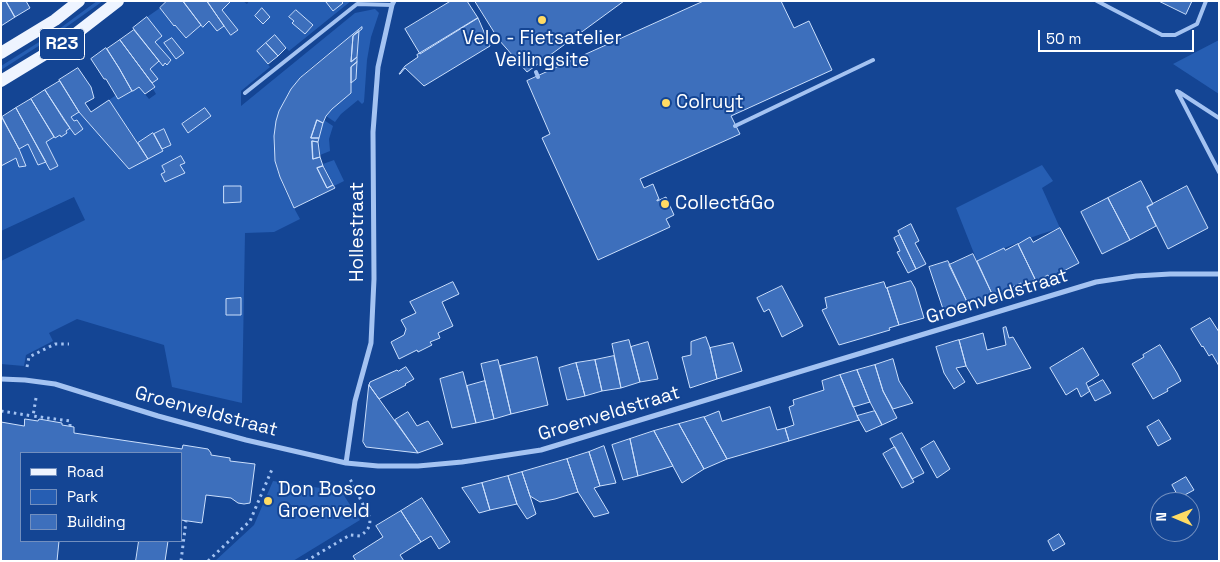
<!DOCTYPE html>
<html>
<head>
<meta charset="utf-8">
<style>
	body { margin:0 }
	#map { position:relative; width:1220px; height:562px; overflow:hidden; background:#144594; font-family:"Space Grotesk",sans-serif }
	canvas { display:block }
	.frame { position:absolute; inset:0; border:2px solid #fff; pointer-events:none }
	.legend { position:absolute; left:20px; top:452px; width:162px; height:90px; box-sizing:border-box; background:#144594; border:1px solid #728fbf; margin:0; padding:6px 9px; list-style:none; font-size:15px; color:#fff }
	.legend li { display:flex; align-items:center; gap:10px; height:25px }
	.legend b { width:25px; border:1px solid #728fbf }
	.north { position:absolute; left:1150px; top:492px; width:50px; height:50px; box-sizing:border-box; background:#144594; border:1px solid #728fbf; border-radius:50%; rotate:271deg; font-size:14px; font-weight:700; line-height:20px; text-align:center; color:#fff }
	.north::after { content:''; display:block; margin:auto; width:18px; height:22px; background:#ffdb64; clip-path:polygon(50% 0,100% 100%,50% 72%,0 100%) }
	.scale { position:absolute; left:1038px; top:30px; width:156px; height:22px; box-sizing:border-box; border:2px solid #fff; border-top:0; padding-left:6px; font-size:15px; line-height:18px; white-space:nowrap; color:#fff; -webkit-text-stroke:4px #144594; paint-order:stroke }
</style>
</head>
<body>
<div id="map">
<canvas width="1220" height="562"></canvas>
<div class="frame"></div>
<ul class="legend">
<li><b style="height:6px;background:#eef4ff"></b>Road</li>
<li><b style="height:14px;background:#265eb3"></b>Park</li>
<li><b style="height:14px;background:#3d6fbc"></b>Building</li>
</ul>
<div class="north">N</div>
<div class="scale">50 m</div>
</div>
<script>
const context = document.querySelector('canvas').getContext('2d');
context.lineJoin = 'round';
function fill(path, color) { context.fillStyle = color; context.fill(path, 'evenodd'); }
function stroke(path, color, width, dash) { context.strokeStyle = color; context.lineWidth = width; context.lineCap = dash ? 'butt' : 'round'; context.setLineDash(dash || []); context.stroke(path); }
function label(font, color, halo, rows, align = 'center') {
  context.font = font + ' "Space Grotesk",sans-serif'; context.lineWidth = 4; context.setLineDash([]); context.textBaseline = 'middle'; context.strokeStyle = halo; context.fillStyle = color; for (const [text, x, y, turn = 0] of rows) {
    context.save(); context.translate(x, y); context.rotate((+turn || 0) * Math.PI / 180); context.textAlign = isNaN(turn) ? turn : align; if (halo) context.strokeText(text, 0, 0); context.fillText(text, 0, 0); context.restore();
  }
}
const green = new Path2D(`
	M97,1h6l-55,39 -47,30v-4l54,-34z
	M230,1h13l4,3 2,-3h102l-62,50 -14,-15 -18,15 13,16 -29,24v15l114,-93 20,-4 4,4 -8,24 -4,23 -3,42 -2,2 -4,-4 -17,14 -6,8 -9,-6 25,-33 5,-4 3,-48 3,-4c-13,11 -26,21 -39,31 -8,7 -17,13 -23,20 -25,27 -33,66 -20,100 5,14 13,28 20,41l-26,13 -29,1 -3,170 -70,-16 -8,-42 -87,-26 -28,14 4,8 -27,14 -2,11 -23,-2v-103l84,-41 -11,-23 -73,34v-65l15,-8 3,9 6,-1 -6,-17 9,-5 10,21 8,-3 4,7 8,-3 -12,-24 8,-5 1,1 5,-3 1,2 6,-4 -1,-2 4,-3 13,1 -6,-9 -3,1 -3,-4 8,-5 50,57 42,-24 -7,-16 -10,5 -1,-1 -15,10 -29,-43 7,-5 3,4 20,-12 10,12 7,-5 -3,-5 2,-2 -3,-4 -2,-14 9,-8 4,4 2,-2 2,1 -12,-22 7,-6 -15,-19 13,-9 14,18 1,-1 11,13 15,-13 2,2 6,-6 8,9 7,-4 7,9 7,-5 -16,-20 8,-8zM296,10l17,16 -8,8 -13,-11 2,-2 -5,-4zM205,108l5,8 -22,17 -6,-9zM181,156l4,7 -5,2 4,8 -19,9 -4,-8 4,-2 -3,-6z
	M1219,40v54l-46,-30z
	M324,120l9,6 -4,13 1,12 -10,4 -1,-17z
	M334,160l10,21 -10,5 -11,-22z
	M1042,165l11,16 -11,7 18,40c-30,9 -55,19 -83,33l-21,-53z
	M273,481l68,10 19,29 -67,41h-78l39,-36z`);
const building = new Path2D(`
	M1,1h5l9,16 -14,9z
	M6,1h20l4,7 -15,9z
	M167,1h16l18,24 -15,13 -11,-13 -1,1 -14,-18z
	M183,1h24l17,25 -7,5 -8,-10 -6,6z
	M207,1h23v1l-8,8 16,20 -7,5z
	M341,1l2,2 -10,8 -7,-9z
	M451,1h16l11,17 -58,36 -15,-25z
	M475,1h149l-97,71 -28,-32z
	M704,1h77l13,27 15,-7 23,49 -101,46 9,18 -100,45 4,9 9,-4 6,15 -2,1v1l9,-4 8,18 -8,4 4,8 -72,33 -56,-122 8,-4 -23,-53z
	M1159,1h33l-6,13z
	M262,8l8,9 -7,7 -8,-8z
	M296,10l17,15 -8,9 -13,-11 2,-2 -5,-4z
	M147,17l15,19 -7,6 16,18 -4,5 -2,-2 -2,3 -30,-38z
	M478,18l12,28 -66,40 -19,-18 -5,6h-1l6,-8 13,-9 -1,-2z
	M362,27v2l-9,7 -2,26 6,-5v5l-6,5v26l-19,16 -6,7 -3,7 -6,-3 -6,18h8l-1,4 -6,-1 1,18 7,-2 3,9 -6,2 10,20 6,-3 2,3 -41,20 -14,-31 -5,-16 -1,-25 2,-15 3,-10 12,-22 9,-11z
	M134,30l25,31 -9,8 8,10 -6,4 -32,-43z
	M359,31l-2,26 -6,5 2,-26z
	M275,35l11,13 -8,8 -12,-13z
	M172,38l12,15 -8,6 -12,-16z
	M120,40l35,47 -10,7 -6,-7 -6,4h-1l-13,-23 -12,-19z
	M266,43l12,13 -10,8 -11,-13z
	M106,48l13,20 13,23 -14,8 -12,-20h-2l-13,-20z
	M357,62l-1,17 -5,4v-16z
	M78,68l13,19 3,11 -9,5 6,9 18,-12 39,59 -19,10 -50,-57 -20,-32z
	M60,81l19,31 -8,5 3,4 3,-1 6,9 -8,6 -11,-15 -19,-30z
	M45,90l25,38 -4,3 1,2 -6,4 -1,-2 -5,3 -24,-39z
	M31,99l23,38 -8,5 12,24 -8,4 -34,-62z
	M16,108l30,54 -8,3 -10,-21 -9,5 -17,-32z
	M205,108l6,8 -23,17 -6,-9z
	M1,116l18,33 7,17 -7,1 -3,-9 -15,8z
	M317,120l6,3 -4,15h-8z
	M164,129l7,16 -9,4 -8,-15z
	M153,133l10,18 -15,8 -10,-16z
	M312,141l6,1 2,15 -7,2z
	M181,156l4,7 -5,2 5,8 -20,9 -4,-8 4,-2 -3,-6z
	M323,166l10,19 -6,3 -10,-20z
	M1141,181l12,23 -6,3 9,19 -26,14 -22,-42z
	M224,186h17v16l-17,1z
	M1187,186l21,42 -40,21 -21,-42z
	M1108,198l22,42 -28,14 -21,-42z
	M911,224l8,17 -4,2 11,21 -10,5 -18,-38z
	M1060,228l19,35 -29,15 -2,-3 -12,6 -18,-37 12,-7 3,5z
	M900,235l16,34 -8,4 -11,-21 3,-1 -6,-13z
	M1018,244l17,35 -13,7 -1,-3 -28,13 -16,-35 27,-13 1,2z
	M973,254l20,42 -25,8 -19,-39z
	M948,261l20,43 -24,8 -15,-45z
	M911,281l4,7 9,30 -25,7 -12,-37z
	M453,282l6,12 -17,8 11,24 -15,7 2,5 -10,4 2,3 -14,7 -1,-2 -18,9 -8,-17 13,-7 2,-6 -5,-9 15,-7 -6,-11z
	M884,282l2,6h1l12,37 -10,3 1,2 -51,15 -17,-35 5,-2 -2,-10z
	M782,286l21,40 -21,11 -13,-28 -5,3 -7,-14z
	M241,298v17h-15v-16z
	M1210,318l9,14v34l-7,-12 -3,2 -6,-10 -1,1 -11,-18z
	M1006,327l3,11 4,-1 18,31 -54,16 -11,-18 -7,-26 24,-7 4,17 19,-5 -3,-17z
	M706,337l4,11 7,31 -27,9 -8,-31 9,-2v-13z
	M629,340l11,42 -19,6 -9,-44z
	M959,340l7,26 -10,2 9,14 -11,7 -10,-16 -8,-26z
	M648,342l10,37 -18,3 -9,-35z
	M733,343l9,28 -25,8 -7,-31z
	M1160,345l17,28 4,8 -14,8 1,2 -15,8 -21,-35 12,-7 -1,-2z
	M1083,348l16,27 -13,8 4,8 -9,6 -4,-9 -11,7 -16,-27z
	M614,356l7,32 -19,3 -7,-31z
	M537,357l11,48 -37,9 -11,-48z
	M893,359l6,22 14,22 -20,6 -10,-18 -8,-26z
	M498,360l13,54 -17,5 -13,-55z
	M595,360l7,31 -17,5 -9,-33z
	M576,363l9,33 -18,4 -8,-32z
	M875,365l8,26 14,27 -15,7 -12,-23 -13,-32z
	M406,367l8,12 -9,5 1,1 -27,14 -10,-14 1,-3 27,-12 1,1z
	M857,370l13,32 -17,5 -13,-32z
	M463,372l13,51 -24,5 -12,-49z
	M840,375l19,45 -70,21 -4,-13 9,-3 -5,-18 5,-2 -1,-5 31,-10 -2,-9z
	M1103,380l8,13 -16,8 -7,-13z
	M485,381l9,38 -18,4 -9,-37z
	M369,385l23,32 26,36 -52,-6 -3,-5z
	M770,407l7,23 8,-2 4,13 -62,18 -23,-42 15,-6 3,10z
	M875,411l7,14 -16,7 -9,-16z
	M408,412l9,14 11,-5 15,23 -25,9 -23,-33z
	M704,417l23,42 -23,10 -25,-45z
	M25,419l13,2 1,-2 23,4v2l12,2v6l108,16 1,-4 25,4 3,4v2l19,3v3l25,3 -5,39 -6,1 -6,-1 -7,-5 -25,-3 -4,28 -21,-3v-67h-160v88h38l-2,20h-56v-139l23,4z
	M1159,420l12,19 -13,7 -11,-19z
	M679,424l25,45 -22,14 -28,-52z
	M654,431l19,35 -35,10 -8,-37z
	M902,433l22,40 -12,6 -22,-40z
	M630,439l8,37 -15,4 -11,-35z
	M934,441l16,28 -13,9 -16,-29z
	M604,446l12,37 -16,3 -11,-34z
	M895,447l19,35 -12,6 -19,-34z
	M589,452l11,34 -6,2 15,25 -15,4 -16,-25 -11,-33z
	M567,459l11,33 -23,7 -15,3 -10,-6 -8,-24z
	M522,472l14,42 -9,5 -10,-15 -9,-28z
	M508,476l9,28 -27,6 -8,-27z
	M1186,477l8,13 -15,8 -7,-13z
	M482,483l8,27 -11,3 -17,-25z
	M422,498l28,44 -11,7 -8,-13 -10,6 -20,-31z
	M401,511l20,31 -21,13 4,6h-48l-3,-5 30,-19 -7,-11z
	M1059,534l6,10 -12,7 -5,-10z
	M139,541h29l-3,20h-29z`);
const path = new Path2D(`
	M27,367l2,-10 26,-13h14
	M36,398l-3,18 37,5v5
	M1,411l32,5
	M181,561l5,-40
	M208,561l42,-40 23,-54
	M306,561l44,-26 10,1c8,-6 10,-8 10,-18l-21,-41`);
const service = new Path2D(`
	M1097,1l65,34h13l22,-11 9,-23
	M536,72l2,5
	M1177,91l42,81
	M1179,92l40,26
	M245,93l112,-89 35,1
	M735,126l138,-66`);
const minor = new Path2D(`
	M1,379l24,1 30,4 103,32 88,24 100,23 32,3h40l44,-4 79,-12 555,-168 40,-6 34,-2h49
	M346,463l9,-62 16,-58 3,-64 -1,-147 5,-65 14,-62 2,-4`);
const primary = new Path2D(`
	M1,53l54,-33 24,-19
	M1,81l64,-39 53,-41`);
const markers = [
	[542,20,5,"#ffdb64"],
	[666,103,5,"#ffdb64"],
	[665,204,5,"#ffdb64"],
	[268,501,5,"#ffdb64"]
];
const shields = [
	[62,44,45]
];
const shieldNames = [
	["R23",62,44]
];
const poiNames = [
	["Velo - Fietsatelier",542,39,"center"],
	["Veilingsite",542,61,"center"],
	["Colruyt",676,103],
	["Collect&Go",675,204],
	["Don Bosco",278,490],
	["Groenveld",278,512]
];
const streetNames = [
	["Hollestraat",358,232,-90],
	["Groenveldstraat",997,297,-17],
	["Groenveldstraat",206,412,15],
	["Groenveldstraat",609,414,-17]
];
fill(green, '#265eb3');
fill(building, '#3d6fbc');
stroke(building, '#cbdffc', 1);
stroke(path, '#a4c3f2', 3, [2.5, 4]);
stroke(service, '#a4c3f2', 4);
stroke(minor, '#a4c3f2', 5);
stroke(primary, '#eef4ff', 12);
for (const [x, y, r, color] of markers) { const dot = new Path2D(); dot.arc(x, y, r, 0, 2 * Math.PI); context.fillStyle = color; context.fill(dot); stroke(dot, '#144594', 2); }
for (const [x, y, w] of shields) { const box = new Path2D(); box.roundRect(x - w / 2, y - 15.5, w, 31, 4); context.fillStyle = '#144594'; context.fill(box); stroke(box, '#fff', 1); }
label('bold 18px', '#fff', null, shieldNames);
label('19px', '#fff', '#144594', poiNames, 'left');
label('19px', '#fff', '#144594', streetNames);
</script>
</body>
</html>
